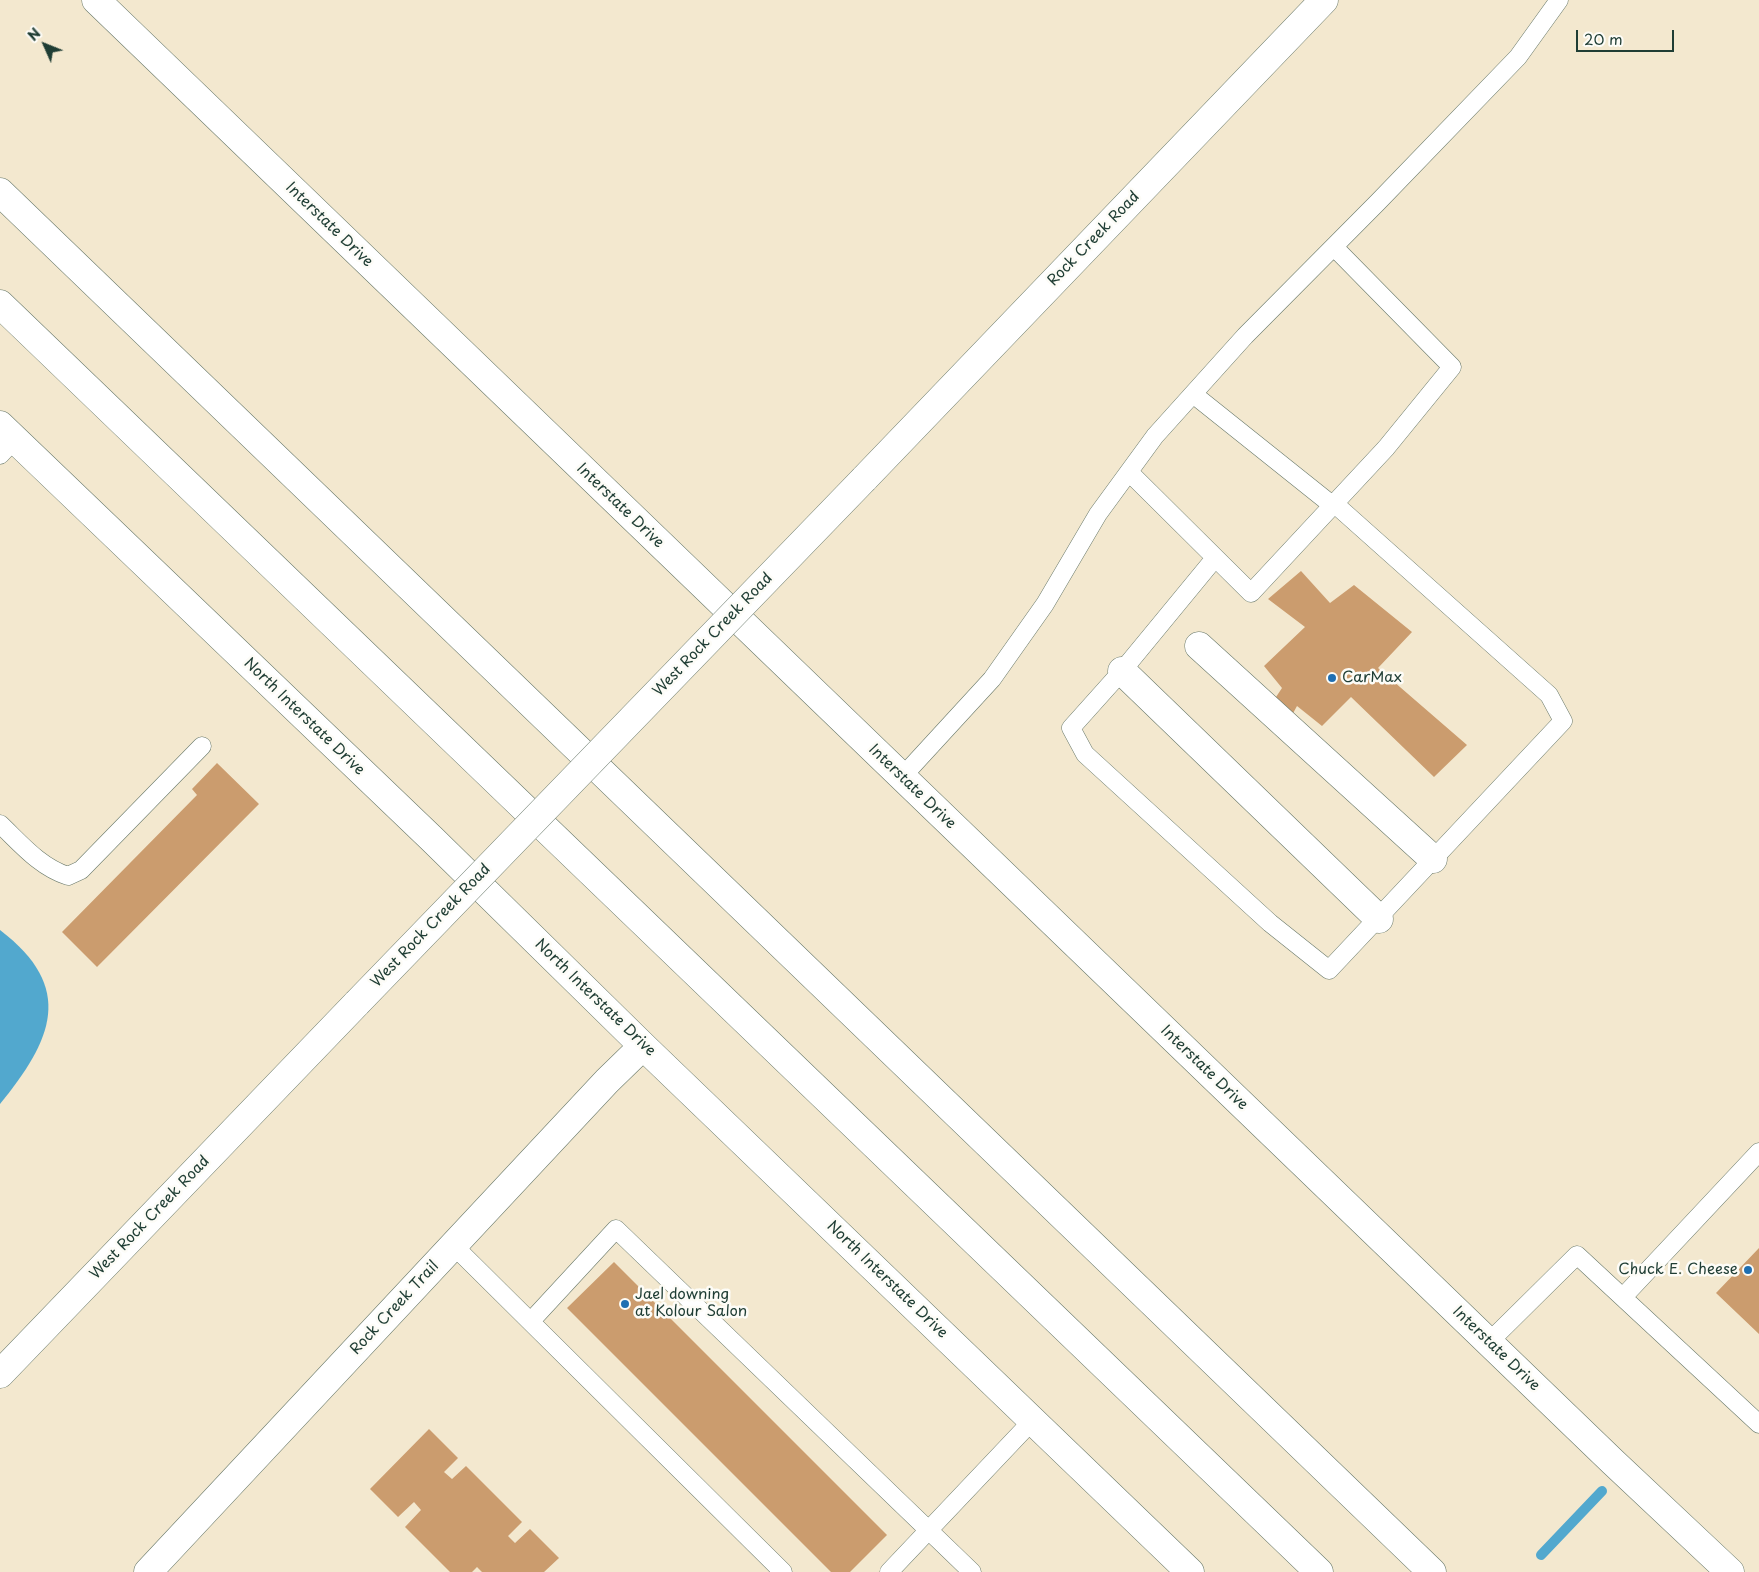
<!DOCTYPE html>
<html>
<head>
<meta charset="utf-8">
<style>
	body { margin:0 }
	#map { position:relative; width:1759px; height:1572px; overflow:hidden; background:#f3e8cf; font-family:"Playpen Sans",sans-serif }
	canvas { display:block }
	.north { position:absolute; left:20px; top:20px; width:50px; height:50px; -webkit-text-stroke:4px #fdfcf7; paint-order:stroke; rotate:314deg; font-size:14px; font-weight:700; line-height:20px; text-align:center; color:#1f3d34 }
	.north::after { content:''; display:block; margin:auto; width:18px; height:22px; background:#1f3d34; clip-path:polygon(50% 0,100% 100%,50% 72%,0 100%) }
	.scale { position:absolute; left:1576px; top:30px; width:98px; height:22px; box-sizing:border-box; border:2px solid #1f3d34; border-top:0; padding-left:6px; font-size:15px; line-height:18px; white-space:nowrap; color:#1f3d34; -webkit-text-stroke:4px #fdfcf7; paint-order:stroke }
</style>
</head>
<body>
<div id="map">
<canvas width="1759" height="1572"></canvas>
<div class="north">N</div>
<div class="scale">20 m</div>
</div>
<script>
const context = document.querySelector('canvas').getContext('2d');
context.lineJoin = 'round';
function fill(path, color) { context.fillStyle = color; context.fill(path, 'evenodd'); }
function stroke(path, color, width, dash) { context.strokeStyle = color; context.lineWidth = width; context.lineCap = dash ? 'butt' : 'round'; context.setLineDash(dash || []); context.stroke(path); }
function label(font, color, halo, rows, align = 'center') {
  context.font = font + ' "Playpen Sans",sans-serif'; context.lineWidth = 5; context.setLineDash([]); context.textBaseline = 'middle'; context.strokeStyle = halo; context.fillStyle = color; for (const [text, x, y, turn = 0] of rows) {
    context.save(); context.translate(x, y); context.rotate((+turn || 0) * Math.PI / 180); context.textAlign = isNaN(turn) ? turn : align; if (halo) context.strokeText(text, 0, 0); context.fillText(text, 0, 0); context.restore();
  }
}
const water = new Path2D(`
	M0,930c76,58 52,110 0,174z`);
const stream = new Path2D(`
	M1541,1555l61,-64`);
const building = new Path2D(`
	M1301,571l29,32 24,-18 58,47 -34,36 89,77 -33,32 -83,-80 -29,29 -25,-20 -6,11 -17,-17 8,-12 -18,-22 41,-39 -37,-28z
	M217,763l42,41 -162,163 -35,-35 135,-137 -5,-6z
	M1759,1248v86l-43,-41z
	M614,1262l273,273 -37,37h-19l-264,-264z
	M429,1429l29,29 -14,14 8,7 14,-13 56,56 -14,14 7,7 15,-14 29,29 -15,14h-62l-5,-5 -5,5h-22l-45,-45 16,-17 -7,-8 -16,15 -28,-28z`);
const service = new Path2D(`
	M1193,394l139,111h4l213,190 14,26 -234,249 -59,-47 -185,-169 -14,-26 51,-57 93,-113
	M0,455l15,-16
	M1129,472l122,121 135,-145 66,-81 -118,-120
	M902,777l90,-98 53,-75 53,-90 57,-78 90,-100 133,-134 140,-145 41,-57
	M0,824c21,20 40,43 68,52l13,-6 121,-124
	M454,1246l329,326
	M1623,1297l136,-145
	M531,1321l85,-92 356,343
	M1489,1342l88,-87 182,169
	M889,1572l144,-152`);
const minor = new Path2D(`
	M1199,646l234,213
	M1122,671l257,248`);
const tertiary = new Path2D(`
	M96,0l1517,1462 117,110
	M0,425l432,414 211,207 547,526
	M148,1572l459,-491 36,-35`);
const secondary = new Path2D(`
	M864,479l460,-479
	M0,1374l357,-371`);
const motorway = new Path2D(`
	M0,192l1432,1380
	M0,304l1319,1268`);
const secondaryBridge = new Path2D(`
	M357,1003l507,-524`);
const markers = [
	[1332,678,5,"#1f6fb2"],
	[1748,1270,5,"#1f6fb2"],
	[625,1304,5,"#1f6fb2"]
];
const streetNames = [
	["Interstate Drive",329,225,44],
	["Rock Creek Road",1094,239,-46],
	["Interstate Drive",620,506,44],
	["West Rock Creek Road",713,635,-46],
	["North Interstate Drive",304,717,44],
	["Interstate Drive",912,787,44],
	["West Rock Creek Road",431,926,-46],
	["North Interstate Drive",595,998,44],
	["Interstate Drive",1204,1068,44],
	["West Rock Creek Road",150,1218,-46],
	["North Interstate Drive",887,1280,44],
	["Rock Creek Trail",395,1308,-47],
	["Interstate Drive",1496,1349,44]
];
const poiNames = [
	["CarMax",1342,678],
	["Chuck E. Cheese",1738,1270,"right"],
	["Jael downing",635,1295],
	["at Kolour Salon",635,1312]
];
fill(water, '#52a8ce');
stroke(stream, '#52a8ce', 10);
fill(building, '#cb9c6e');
stroke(service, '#69796a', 19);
stroke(minor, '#69796a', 29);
stroke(tertiary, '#69796a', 29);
stroke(secondary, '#69796a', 29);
stroke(motorway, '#69796a', 29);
stroke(service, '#fff', 18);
stroke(minor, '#fff', 28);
stroke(tertiary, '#fff', 28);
stroke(secondary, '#fff', 28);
stroke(motorway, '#fff', 28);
stroke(secondaryBridge, '#69796a', 29, []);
stroke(secondaryBridge, '#fff', 28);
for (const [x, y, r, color] of markers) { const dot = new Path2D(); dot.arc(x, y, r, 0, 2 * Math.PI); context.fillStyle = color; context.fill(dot); stroke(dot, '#fdfcf7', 2); }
label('15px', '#1f3d34', '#fdfcf7', streetNames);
label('15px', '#1f3d34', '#fdfcf7', poiNames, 'left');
</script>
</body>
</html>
